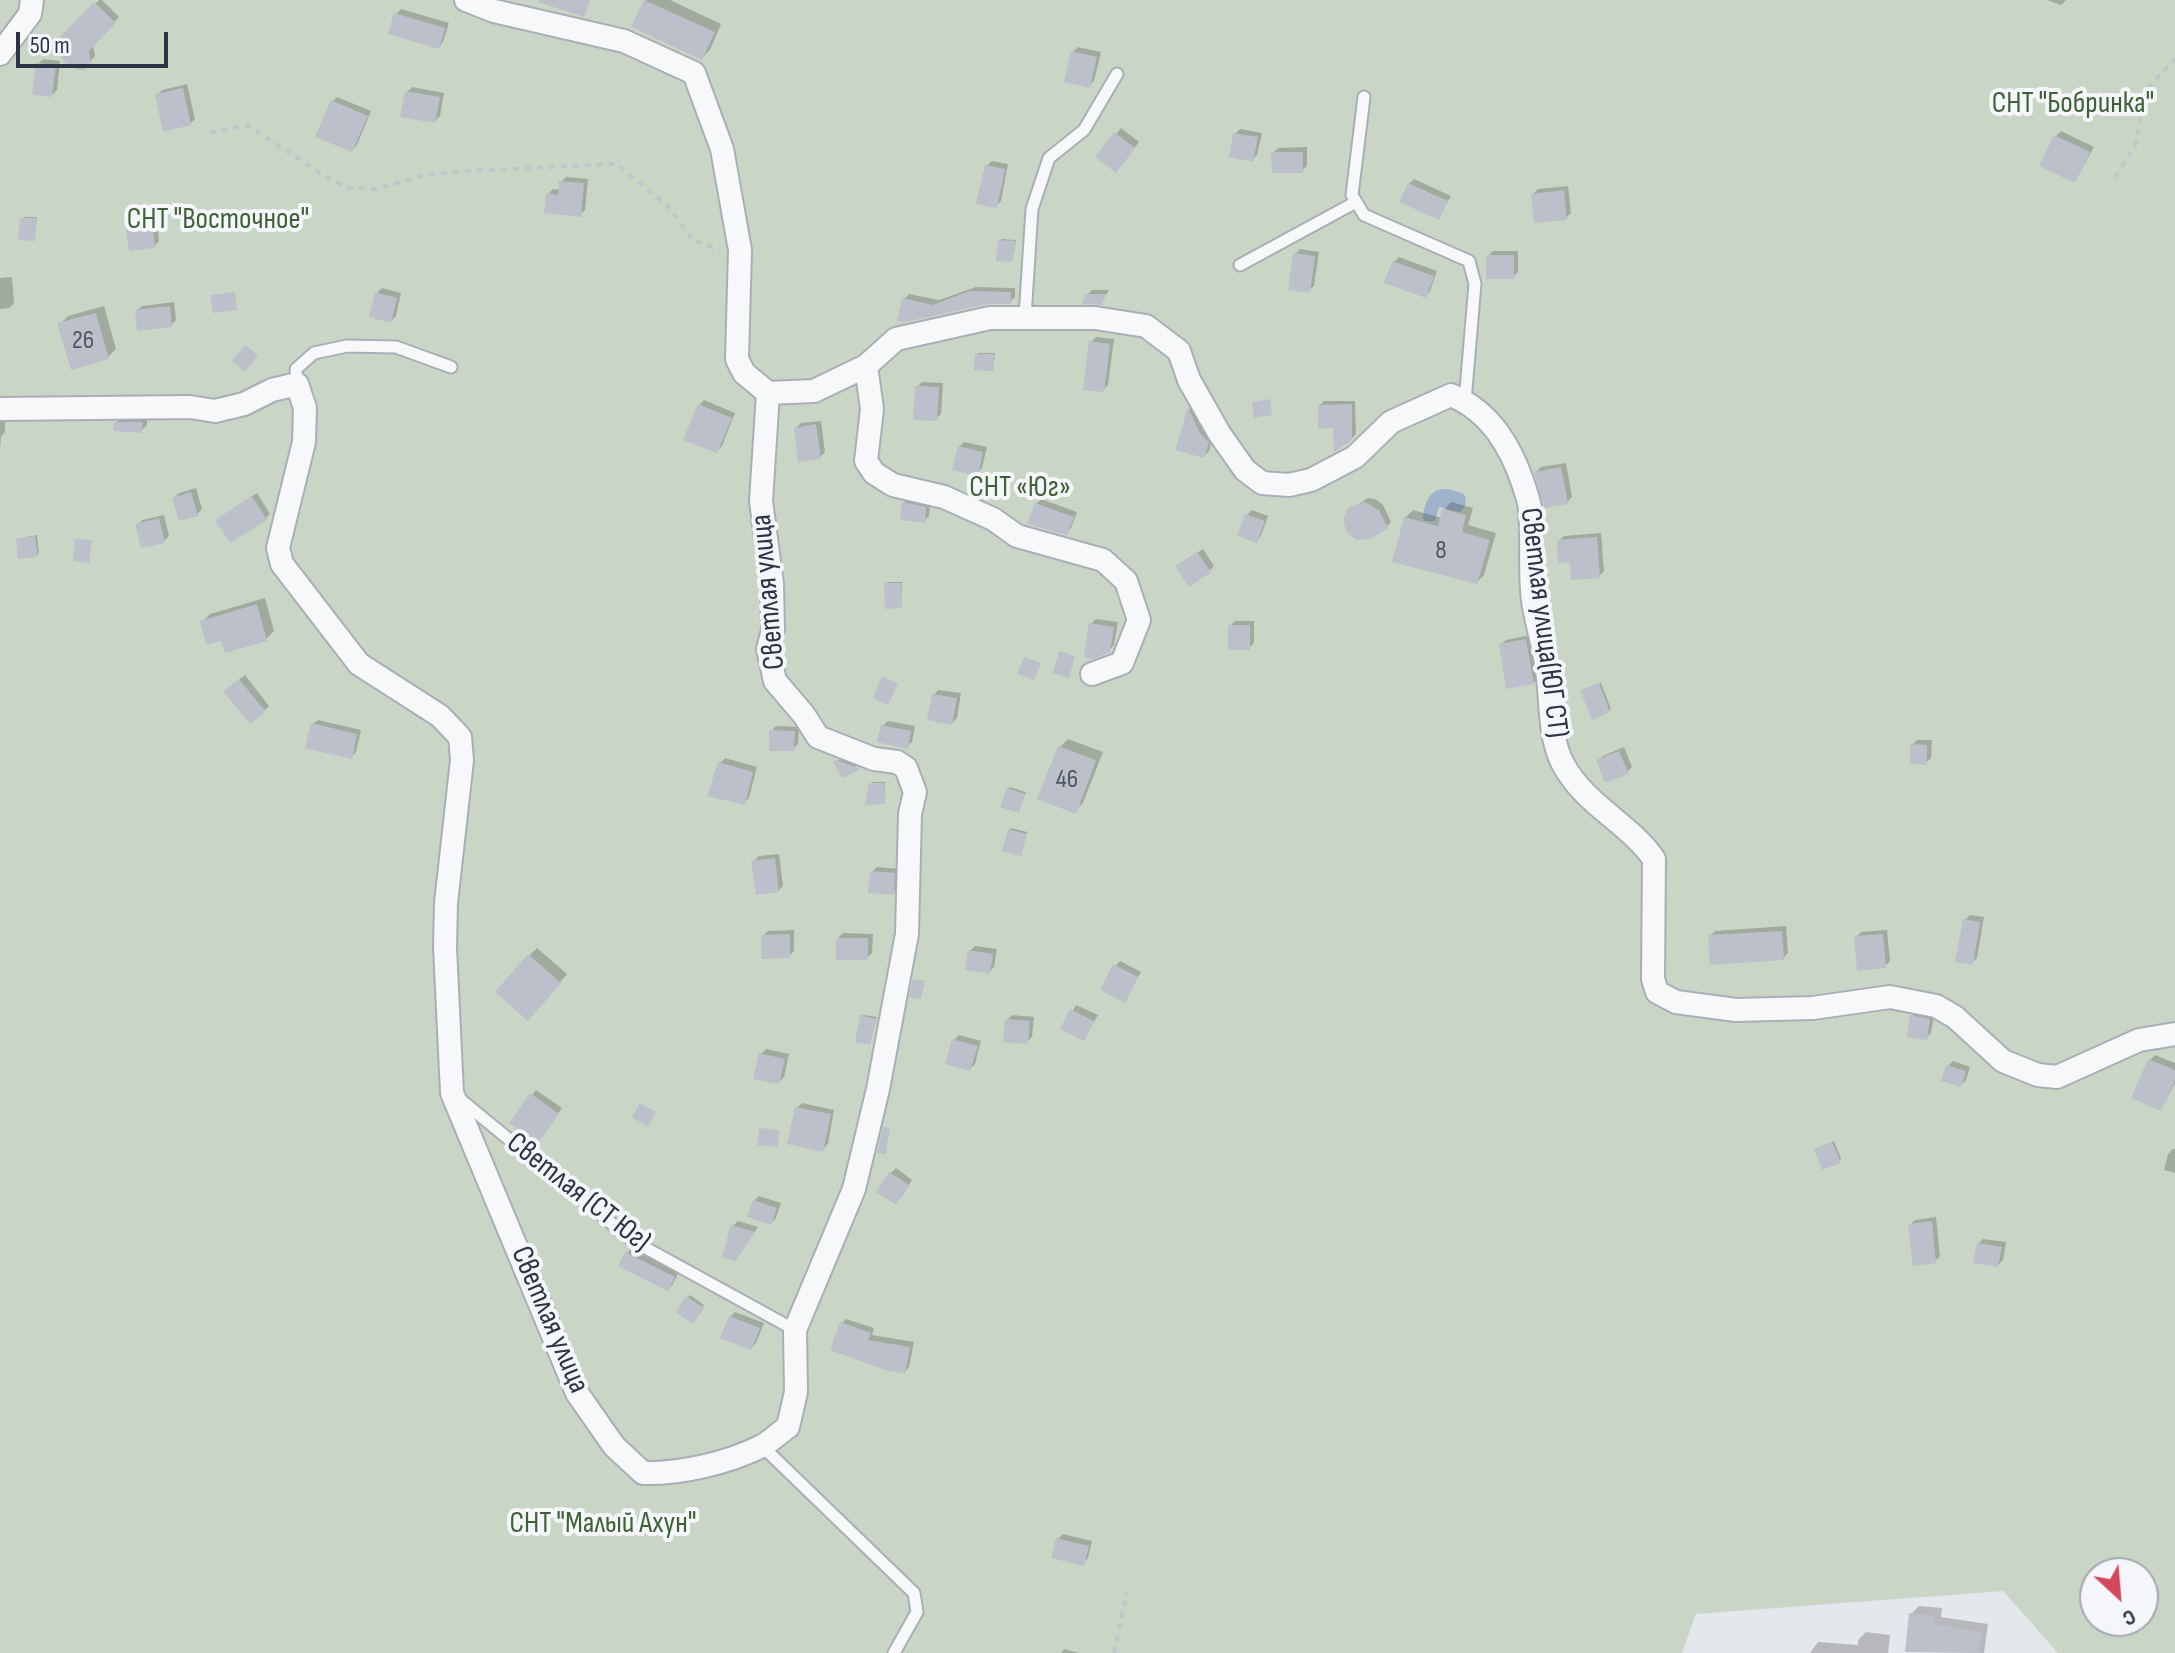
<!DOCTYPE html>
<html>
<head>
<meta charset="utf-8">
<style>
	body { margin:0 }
	#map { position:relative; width:2175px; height:1653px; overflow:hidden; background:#e4e7ec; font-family:"Sofia Sans Condensed",sans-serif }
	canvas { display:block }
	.north { position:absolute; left:2079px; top:1557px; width:80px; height:80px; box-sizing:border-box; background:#f4f6f9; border:2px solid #a4a8b1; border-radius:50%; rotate:154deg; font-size:22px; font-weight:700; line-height:32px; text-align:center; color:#2b3445 }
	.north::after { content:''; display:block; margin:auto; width:28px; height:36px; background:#d1495b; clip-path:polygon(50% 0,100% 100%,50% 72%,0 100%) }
	.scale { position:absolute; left:16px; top:32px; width:152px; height:36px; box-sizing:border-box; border:4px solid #2b3445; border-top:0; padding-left:10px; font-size:24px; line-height:28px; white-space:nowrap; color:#2b3445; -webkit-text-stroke:6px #f4f6f9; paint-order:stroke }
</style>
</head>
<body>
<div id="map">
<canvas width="2175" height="1653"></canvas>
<div class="north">С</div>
<div class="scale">50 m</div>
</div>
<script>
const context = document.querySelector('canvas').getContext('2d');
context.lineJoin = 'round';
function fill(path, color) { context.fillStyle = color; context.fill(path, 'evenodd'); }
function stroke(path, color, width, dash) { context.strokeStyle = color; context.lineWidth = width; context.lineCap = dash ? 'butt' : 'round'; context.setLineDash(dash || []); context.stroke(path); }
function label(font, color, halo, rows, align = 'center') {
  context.font = font + ' "Sofia Sans Condensed",sans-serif'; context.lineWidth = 8; context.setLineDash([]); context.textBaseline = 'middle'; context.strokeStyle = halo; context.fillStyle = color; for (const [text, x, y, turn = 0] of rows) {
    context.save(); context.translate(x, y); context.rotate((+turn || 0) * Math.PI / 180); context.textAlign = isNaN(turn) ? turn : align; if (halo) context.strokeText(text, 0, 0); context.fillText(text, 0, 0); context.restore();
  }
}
const green = new Path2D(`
	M0,0h2175v1653h-117l-55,-62 -307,23 -14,39h-1682zM2095,1573h48v48h-48z`);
const water = new Path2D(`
	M1448,489l16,5c3,7 2,13 -4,18l-21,-5 -4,14h-10l-2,-3c2,-16 6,-30 25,-29z`);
const shadow = new Path2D(`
	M99,0h3l17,17 -26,27 2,12 -11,12 -26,-26z
	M646,0h24l51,24 -11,26 -8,8 -68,-32z
	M2047,0h19l-5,5z
	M401,9l48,14 -6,19 -4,5 -43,-33z
	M1078,47l23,5 -7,29 -5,5 -16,-34z
	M43,59l17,2 -3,29 -5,5 -14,-31z
	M187,84l8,35 -5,5 -33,-29 5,-5z
	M412,87l32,6 -4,23 -5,5 -28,-29z
	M337,97l34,14 -14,34 -5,5 -20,-48z
	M1121,128l18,14 -18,24 -23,-9z
	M1240,129l22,4 -5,22 -5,5 -17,-26z
	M2061,131l33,16 -19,34 -19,-45z
	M1307,147v19l-5,5 -29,-18 5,-5z
	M992,161l16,3 -7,37 -5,5 -9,-40z
	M566,177l22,2 -3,31 -5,5 -32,-21 5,-5 7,1 1,-8z
	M1414,179l37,17 -12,21 -30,-33z
	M1568,186l3,27 -5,5 -33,-24 5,-5z
	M156,216l3,25 -5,5 -27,-22 5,-5z
	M24,217h13l-3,22 -12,-20z
	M1002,239l14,1 -4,20 -12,-19z
	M1300,249l19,3 -5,34 -5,4 -14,-36z
	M1493,251h25v21l-5,5 -25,-21z
	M1399,257l38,14 -7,20 -5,5 -31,-34z
	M12,277l2,26 -5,5 -9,1v-31z
	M976,287l39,1v9l-5,5h-23l-81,18 -2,-21 5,-5 30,6z
	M382,288l19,5 -5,23 -5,5 -14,-28z
	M1092,290h17l-8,13 -14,-8z
	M174,302l2,18 -5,5 -34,-15 5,-4z
	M104,306l12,43 -8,8 -48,-33 8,-8z
	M1096,337l18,2 -6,46 -5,5 -12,-48z
	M978,353h17l-2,16 -16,-14z
	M922,382l21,1 -2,31 -5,5 -19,-32z
	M704,400l31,13 -13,33 -5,5 -18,-46z
	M1324,401h31l1,33 -5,5 -16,-13 -15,-21z
	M1194,404l19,33 -4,14 -5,5 -26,-8 12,-40z
	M0,417l5,1v14l-4,5 -1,13z
	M147,417v8l-5,5 -26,-7 5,-5z
	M821,421l4,31 -5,5 -24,-29 5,-5z
	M964,442l23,5 -5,21 -5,5 -18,-26z
	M1566,463l6,34 -5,5 -31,-30 5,-5z
	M196,488l6,21 -5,5 -23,-16 5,-5z
	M257,493l13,21 -4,4 -44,-2z
	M909,498l21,5 -1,13 -5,5 -20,-19z
	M1368,498l7,1 8,6 8,17 -5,5 -35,-18z
	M1041,499l36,13 -6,16 -5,5 -30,-29z
	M1451,502l22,6 -5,17 28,8 -12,42 -7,7 -72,-64 8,-8 29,8 2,-8z
	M1252,510l16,6 -7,20 -5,5 -9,-26z
	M164,515l5,21 -5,5 -26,-16 4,-5z
	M1601,533l3,38 -5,5 -27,-16 -13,-19 5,-5z
	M37,535l2,18 -2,2 -19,-16z
	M1203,549l11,17 -5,5 -26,-9z
	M888,582h14l-1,24 -15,-22z
	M265,598l9,33 -8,8 -64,-17 8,-8z
	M1096,619l22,3 -4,23 -5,6 -18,-27z
	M1235,621h19v22l-5,5 -19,-22z
	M1531,635l7,43 -5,5 -32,-38 5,-5z
	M245,675l24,31 -4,4 -34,-24z
	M1601,683l10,26 -2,1 -24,-21z
	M938,690l23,3 -4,25 -5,5 -18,-28z
	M318,720l43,10 -5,22 -5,5 -38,-33z
	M888,721l27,5 -3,16 -5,4 -24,-20z
	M776,726l23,1 -1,17 -5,5 -22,-18z
	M1068,739l35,13 -20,51 -8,8 -15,-64z
	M1917,740h15l-1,18 -5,5 -14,-18z
	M1624,747l8,20 -5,5 -29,-12 5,-4z
	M725,758l32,9 -8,31 -5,5 -24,-40z
	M840,759l18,6 -15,10 -7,-13z
	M873,782h12l-1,20 -13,-18z
	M1010,787l16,5 -8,19 -10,-22z
	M1011,828l16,4 -7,22 -11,-24z
	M779,854l4,32 -5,5 -24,-30 5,-5z
	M877,867l22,2 -1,19 -5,5 -21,-21z
	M1970,915l14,2 -7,41 -5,5 -7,-43z
	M1786,926l2,27 -5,5 -73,-22 5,-5z
	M794,930v21l-5,5 -26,-20 5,-5z
	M1887,930l3,31 -5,5 -29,-29 5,-5z
	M843,933l30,1 -1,19 -5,5 -29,-20z
	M975,946l22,3 -3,18 -5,5 -19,-21z
	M537,948l30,26 -31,36 -7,-54z
	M1120,961l21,11 -17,28 -9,-34z
	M1076,1005l22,10 -14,23 -21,-10z
	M1916,1011l18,4 -3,18 -5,5 -14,-22z
	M864,1015l13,2 -7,26 -8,-27z
	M1012,1015l22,2 -2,20 -5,5 -20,-22z
	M959,1035l22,6 -6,23 -5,5 -16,-29z
	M766,1049l23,5 -5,23 -5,5 -18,-28z
	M2155,1055l20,8v20l-14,26 -27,-12 16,-37z
	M1953,1061l17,6 -4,13 -5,5 -13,-19z
	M536,1090l26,18 -20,29 -10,-42z
	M802,1103l32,7 -6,34 -5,5 -26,-41z
	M1834,1141l7,18 -2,2 -23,-12z
	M2173,1149h2v24l-11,-3 4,-16z
	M896,1168l16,12 -11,18 -10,-25z
	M759,1196l22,7 -5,15 -5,5 -17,-22z
	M1936,1217l4,39 -5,5 -25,-36 5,-5z
	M738,1221l20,6 -18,27 -7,-28z
	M1983,1239l23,3 -3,18 -5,5 -20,-21z
	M632,1248l47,23 -6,13 -5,5 -41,-36z
	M690,1295l14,10 -9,14 -7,-22z
	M735,1312l29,11 -8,20 -5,5 -21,-31z
	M846,1319l28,9 -2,7 42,7 -5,25 -5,5 -63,-48z
	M1063,1534l29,7 -4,17 -5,5 -25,-24z
	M1919,1606l23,2 -1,9 47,7 -4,29 -77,-3 4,-36z
	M1866,1632l24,3 -2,18h-78l8,-11 40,3v-5z
	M1064,1649l15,4h-18z`);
const building = new Path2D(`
	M539,0h51l-6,17 -46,-15z
	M644,0l71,32 -13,28 -71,-33z
	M94,2l22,21 -27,28 2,12 -6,7h-7l-14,-8 -8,-21z
	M394,13l51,15 -6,21 -51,-15z
	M1071,51l26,6 -7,31 -26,-6z
	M36,63l20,2 -4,32 -20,-2z
	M183,88l8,37 -28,7 -8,-38z
	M405,91l35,6 -5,26 -35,-6z
	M331,100l37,16 -16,36 -37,-15z
	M1114,132l21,16 -19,25 -21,-16z
	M1233,133l25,4 -5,25 -24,-5z
	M2054,135l36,17 -15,31 -36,-17z
	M1271,152h32v21h-31z
	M985,165l20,4 -8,39 -21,-4z
	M559,181l25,2 -3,34 -37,-4 2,-20 12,2z
	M1408,183l40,18 -9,19 -40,-18z
	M1564,190l3,30 -33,3 -3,-29z
	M20,218h16l-1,23 -17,-1z
	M152,220l3,28 -26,3 -4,-28z
	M998,240l17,1 -3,21 -16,-1z
	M1293,253l22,3 -5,37 -22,-3z
	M1486,255h28v24h-28z
	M1392,261l42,15 -8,22 -42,-15z
	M969,291l42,1v12h-24l-81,18 -9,-1 5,-23 31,7z
	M235,292l2,18 -24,3 -3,-18z
	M375,292l22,6 -6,25 -22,-6z
	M1085,294h21l-4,11 -20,-1z
	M170,306l2,21 -35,4 -2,-21z
	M96,313l13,46 -38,11 -14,-47z
	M1089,341l21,3 -6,48 -21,-2z
	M245,345l13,10 -13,17 -13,-11z
	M975,354h19l-1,17 -19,-1z
	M915,386l24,1 -2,34 -24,-1z
	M1270,399l2,16 -18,3 -2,-16z
	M698,404l34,14 -15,35 -34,-13z
	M1352,404v36l-18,12 -1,-24 -15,1v-24z
	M1188,407l12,26 9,10 -5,15 -29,-8z
	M114,422h29l-1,11 -29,-2z
	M816,424l5,35 -23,3 -4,-34z
	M958,446l25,6 -5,24 -26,-6z
	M1561,467l7,37 -24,4 -10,-36z
	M191,492l7,24 -19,5 -7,-23z
	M252,496l15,24 -37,23 -15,-23z
	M902,502l24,5 -1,16 -25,-3z
	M1365,502l14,8 9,18 -18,11 -13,1 -10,-7 -4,-13 5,-12z
	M1035,503l39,14 -7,18 -40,-11z
	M1442,509l24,6 -4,17 28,8 -13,44 -85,-22 12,-45 34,9z
	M1245,514l20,7 -8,22 -20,-7z
	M159,518l6,25 -24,5 -6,-24z
	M35,536l3,21 -20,2 -2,-20z
	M1597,537l3,41 -29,2 -1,-18 -12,1 -1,-23z
	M75,539l17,1 -3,23 -16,-2z
	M1197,552l14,20 -22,15 -14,-21z
	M884,583h17l1,25 -17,1z
	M257,604l10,37 -42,12 -4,-12 -15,4 -6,-24z
	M1089,623l25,4 -4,25 -17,7 -9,-2z
	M1228,625h22v25h-22z
	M1526,639l8,45 -28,5 -7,-45z
	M1059,651l16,5 -6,22 -16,-5z
	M1024,657l17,6 -7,17 -17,-6z
	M882,676l16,8 -10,21 -15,-7z
	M239,679l27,33 -16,12 -27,-33z
	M1599,683l11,29 -18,8 -12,-30z
	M932,694l25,4 -5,27 -25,-5z
	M311,723l46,11 -5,25 -47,-11z
	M881,725l30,6 -3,18 -31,-7z
	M769,730l26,1 -1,20h-25z
	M1910,744l17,1v20l-17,-1z
	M1058,746l38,14 -20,54 -39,-15z
	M1619,751l10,23 -24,9 -9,-23z
	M837,760l21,8 1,2 -17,8 -9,-16z
	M718,762l35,10 -8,33 -38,-9z
	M869,783h15l1,21 -20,1z
	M1007,788l18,6 -6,19 -19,-6z
	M1008,829l19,5 -6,22 -19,-5z
	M775,858l4,34 -23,3 -5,-34z
	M870,871l25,2 -1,22 -26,-2z
	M1963,919l17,3 -7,43 -18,-3z
	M1782,931l2,29 -74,5 -2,-30z
	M790,934v24l-29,1v-24z
	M1883,934l3,34 -29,3 -3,-35z
	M836,938h32v22h-32z
	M968,950l25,4 -3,20 -25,-4z
	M528,954l33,29 -33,38 -33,-29z
	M1113,964l25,13 -13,26 -25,-13z
	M913,979l12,2 -4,18 -12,-2z
	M1070,1009l24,12 -10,20 -24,-12z
	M860,1015l16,4 -6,26 -15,-3z
	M1910,1015l20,4 -3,21 -20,-3z
	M1005,1019l25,2 -2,23 -25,-2z
	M952,1039l26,7 -8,25 -25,-7z
	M759,1053l26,6 -6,25 -26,-5z
	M2148,1059l27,11v10l-14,31 -30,-13z
	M1946,1065l20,6 -5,16 -20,-6z
	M530,1093l29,21 -22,30 -28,-21z
	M640,1103l16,9 -8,15 -16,-10z
	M795,1107l36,7 -8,38 -36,-8z
	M883,1127l7,1 -4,26 -9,-1z
	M759,1128l20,2 -1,17 -21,-2z
	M1832,1142l9,21 -19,7 -8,-21z
	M889,1172l20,13 -13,20 -20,-13z
	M753,1200l24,8 -6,17 -24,-8z
	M1932,1221l4,42 -23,3 -5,-42z
	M731,1225l24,7 -20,29 -13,-4z
	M1977,1243l25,4 -4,20 -25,-4z
	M625,1252l50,25 -7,14 -50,-25z
	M686,1296l18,12 -11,16 -17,-12z
	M729,1316l31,12 -9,22 -31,-12z
	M840,1322l31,11 -3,7 42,7 -5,27 -20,-4 -55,-20z
	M1056,1538l33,8 -5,20 -33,-8z
	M1909,1613l26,3 -1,8 48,8 -4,21 -73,-1z`);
const path = new Path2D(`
	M210,133l38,-8 78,52 22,11 29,1 44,-13 29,-4 166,-8 51,41 26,35 27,10
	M2115,177l20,-31 12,-57 28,-30
	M1114,1653l13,-61`);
const service = new Path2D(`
	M1364,97l-12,98 12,20 105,46 6,23 -10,117
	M1240,265l116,-63
	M1025,317l7,-108 17,-51 35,-28 33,-56
	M297,384l-1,-15 18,-16 33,-7 49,1 55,20
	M461,1100l172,141 162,89
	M762,1446l152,147 3,19 -23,41`);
const minor = new Path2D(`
	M0,54l30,-40 2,-14
	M866,366l6,43 -6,52 8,12 19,12 51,12 49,22 24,17 86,24 23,21 13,39 -17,43 -30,11
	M768,393l46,-2 52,-25 30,-27 94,-21h105l51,8 33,25 10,29 30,53 26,37 17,13 27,2 22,-5 44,-23 36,-35 60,-27c40,17 60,52 73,91 2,8 6,16 6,24 3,30 -1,60 3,91 4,26 13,51 15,77 3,27 2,60 14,84 21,42 66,60 92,97l-1,120 4,13 19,10 60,8 77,-2 77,-11 46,9 19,11 48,44 35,14 19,2 82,-37 36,-6
	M0,409l190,-2 25,4 29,-7 28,-14 25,-6 8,24 -1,34 -26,106 4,16 77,100 81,52 20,21 2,23 -16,143 -1,44 7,146 125,300 37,53 29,27c38,1 85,-10 119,-27 9,-5 17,-13 26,-19l8,-35 -1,-62 59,-141 24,-100 29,-155 3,-120 5,-22 -9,-24 -9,-6 -23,-3 -56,-22 -14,-22 -29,-34 -7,-32 5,-19 -1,-46 -11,-83 7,-108 -24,-20 -7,-14 3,-109 -18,-101 -28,-76 -70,-32 -130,-30 -28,-11`);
const numberNames = [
	["26",83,341],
	["8",1441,551],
	["46",1067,780]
];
const parkNames = [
	["СНТ \"Бобринка\"",2073,104],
	["СНТ \"Восточное\"",218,220],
	["СНТ «Юг»",1020,488],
	["СНТ \"Малый Ахун\"",603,1524]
];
const streetNames = [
	["Светлая улица",769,592,-95],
	["Светлая улица(ЮГ СТ)",1543,623,83],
	["Светлая (СТ Юг)",578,1193,38],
	["Светлая улица",549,1320,67]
];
fill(green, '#c9d6c5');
fill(water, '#9fb4cc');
fill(shadow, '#0003');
fill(building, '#bbc0ca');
stroke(service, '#a9aeb7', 15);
stroke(minor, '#a9aeb7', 26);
stroke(path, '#c2c5cb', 4, [6, 6]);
stroke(service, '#f7f8fa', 11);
stroke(minor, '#f7f8fa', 22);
label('26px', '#4f5766', null, numberNames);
label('30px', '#3f6138', '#f4f6f9', parkNames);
label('30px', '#2b3445', '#f4f6f9', streetNames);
</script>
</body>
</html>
